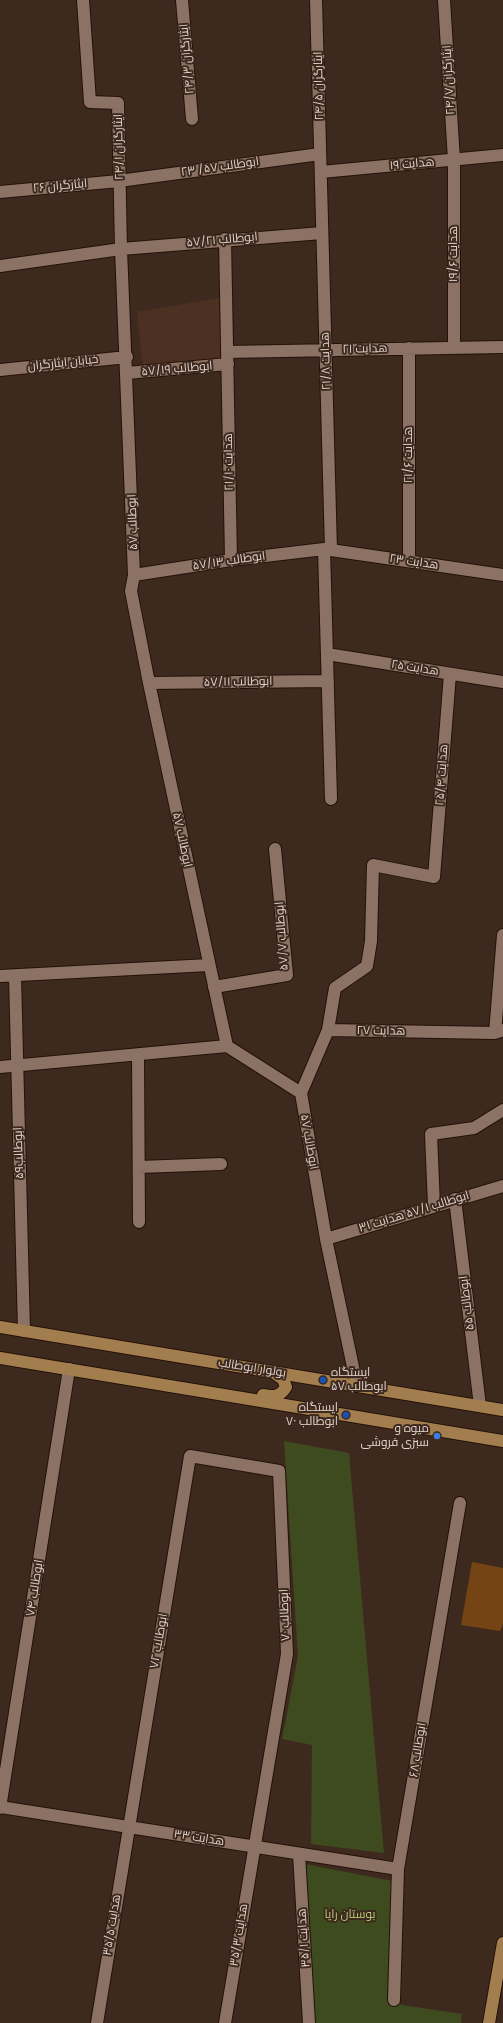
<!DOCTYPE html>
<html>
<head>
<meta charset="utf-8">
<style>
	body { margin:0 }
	canvas { display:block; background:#3e291e }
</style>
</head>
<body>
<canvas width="503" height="2023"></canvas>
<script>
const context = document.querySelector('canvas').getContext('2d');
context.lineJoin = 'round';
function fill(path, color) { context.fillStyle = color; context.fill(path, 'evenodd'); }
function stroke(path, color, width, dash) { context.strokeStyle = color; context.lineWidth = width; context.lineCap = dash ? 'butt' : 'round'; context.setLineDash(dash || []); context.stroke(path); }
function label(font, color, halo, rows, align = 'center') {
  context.font = font + ' "Fira Sans Condensed",Cairo,sans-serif'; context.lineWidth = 4; context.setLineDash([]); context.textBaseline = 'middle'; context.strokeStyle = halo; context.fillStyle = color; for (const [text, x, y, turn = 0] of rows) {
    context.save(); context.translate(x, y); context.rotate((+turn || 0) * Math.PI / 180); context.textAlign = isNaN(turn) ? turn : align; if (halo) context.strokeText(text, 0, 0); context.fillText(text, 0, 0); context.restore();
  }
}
const built = new Path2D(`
	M220,298v62l-77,8 -6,-56z`);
const green = new Path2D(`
	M284,1441l65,12 35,400 -73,-9 1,-99 -30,-6 16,-83z
	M305,1864l87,17 -3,122 73,11 -1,9h-146z`);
const building = new Path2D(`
	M472,1562l31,6v56l-3,7 -39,-6z`);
const minor = new Path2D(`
	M83,0l7,102 28,1 3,146 13,326 -3,16 18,92 78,363 74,47 25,146 31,147
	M182,0l10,119
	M316,0l15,550
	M444,0l10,160v187
	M321,172l182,-17
	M0,192l119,-11 201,-27
	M225,239l6,321
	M0,266l121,-17 201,-16
	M227,352l276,-5
	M0,370l127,-13
	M127,373l101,-9
	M324,549l7,250
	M409,561v-213
	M134,575l97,-15 93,-11 179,26
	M327,654l176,28
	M149,683l179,-2
	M0,976l209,-11
	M15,976l9,355
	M214,987l73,-12 -12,-126
	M328,1030l7,-42 32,-22 4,-25 2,-76 61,12 16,-203
	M495,1033l8,-98
	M138,1055l1,167
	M0,1067l227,-21
	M301,1093l27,-63 167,3 8,-3
	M139,1167l82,-3
	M455,1199l25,207
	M434,1206l-3,-72 43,-6 29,-18
	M326,1239l177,-53
	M0,1807l398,62
	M0,1808l69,-439
	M299,1854l10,169
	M394,2000l4,-131 62,-366
	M97,2023l93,-567 89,15 8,183 -62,369`);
const major = new Path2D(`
	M0,1327l503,83
	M0,1358l503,83
	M263,1395c11,2 17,2 23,-8l-3,-8 -10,-7
	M489,2023l14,-80`);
const markers = [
	[323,1380,4,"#1a4fb4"],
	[346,1415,4,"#1a4fb4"],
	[437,1436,4,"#3f7fe0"]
];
const streetNames = [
	["ایثارگران ۲۴/۳",187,59,-95],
	["ایثارگران ۲۴/۷",449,80,-93],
	["ایثارگران ۲۴/۵",319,86,-91],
	["ایثارگران ۲۴/۱",119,147,-91],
	["هدایت ۱۹",412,164,-5],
	["ابوطالب ۵۷/ ۲۳",220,167,-8],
	["ایثارگران ۲۶",60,186,-5],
	["ابوطالب ۵۷/۲۱",222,240,-5],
	["هدایت ۱۹/۶",454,254,-90],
	["هدایت ۲۱",365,349,-1],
	["هدایت ۲۱/۸",326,361,-92],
	["خیابان ایثارگران",63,363,-6],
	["ابوطالب ۵۷/۱۹",177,369,-5],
	["هدایت ۲۱/۶",409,455,-90],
	["هدایت ۲۱/۱۰",229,462,-91],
	["ابوطالب ۵۷",133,522,-92],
	["ابوطالب ۵۷/۱۳",229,561,-8],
	["هدایت ۲۳",414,562,8],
	["هدایت ۲۵",415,668,9],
	["ابوطالب ۵۷/۱۱",238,682,-1],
	["هدایت ۲۵/۴",442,775,-86],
	["ابوطالب ۵۷",182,840,78],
	["ابوطالب ۵۷/۷",282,936,-94],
	["هدایت ۲۷",381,1031,1],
	["ابوطالب ۵۷",309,1142,80],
	["ابوطالب۵۹",19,1153,-92],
	["ابوطالب ۵۷/۱ هدایت ۳۱",414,1212,-17],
	["ابوطالب ۵۵",467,1303,-97],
	["بولوار ابوطالب",252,1368,9],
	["ابوطالب ۷۴",35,1588,-81],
	["ابوطالب ۷۰",285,1615,-92],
	["ابوطالب ۷۲",159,1641,-80],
	["ابوطالب ۶۸",418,1750,-81],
	["هدایت ۳۳",199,1838,9],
	["هدایت ۳۵/۵",112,1925,-81],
	["هدایت ۳۵/۳",239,1935,-81],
	["هدایت ۳۵/۱",304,1938,-94]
];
const poiNames = [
	["ایستگاه",331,1373,"left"],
	["ابوطالب ۵۷",331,1387,"left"],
	["ایستگاه",338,1408],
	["ابوطالب ۷۰",338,1422],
	["میوه و",429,1429],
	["سبزی فروشی",429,1443]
];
const parkNames = [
	["بوستان رایا",350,1915]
];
fill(built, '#4c3122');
fill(green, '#3d4b1e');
fill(building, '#744415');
stroke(minor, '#241107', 14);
stroke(major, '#241107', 14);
stroke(minor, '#8b7265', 12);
stroke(major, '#a27e4e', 12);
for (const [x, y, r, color] of markers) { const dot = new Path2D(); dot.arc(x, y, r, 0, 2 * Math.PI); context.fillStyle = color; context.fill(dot); stroke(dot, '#3e291e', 1.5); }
label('12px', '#e1d3cc', '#3e291e', streetNames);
label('12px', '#e1d3cc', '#3e291e', poiNames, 'right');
label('12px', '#b2cf77', '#3e291e', parkNames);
</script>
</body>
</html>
